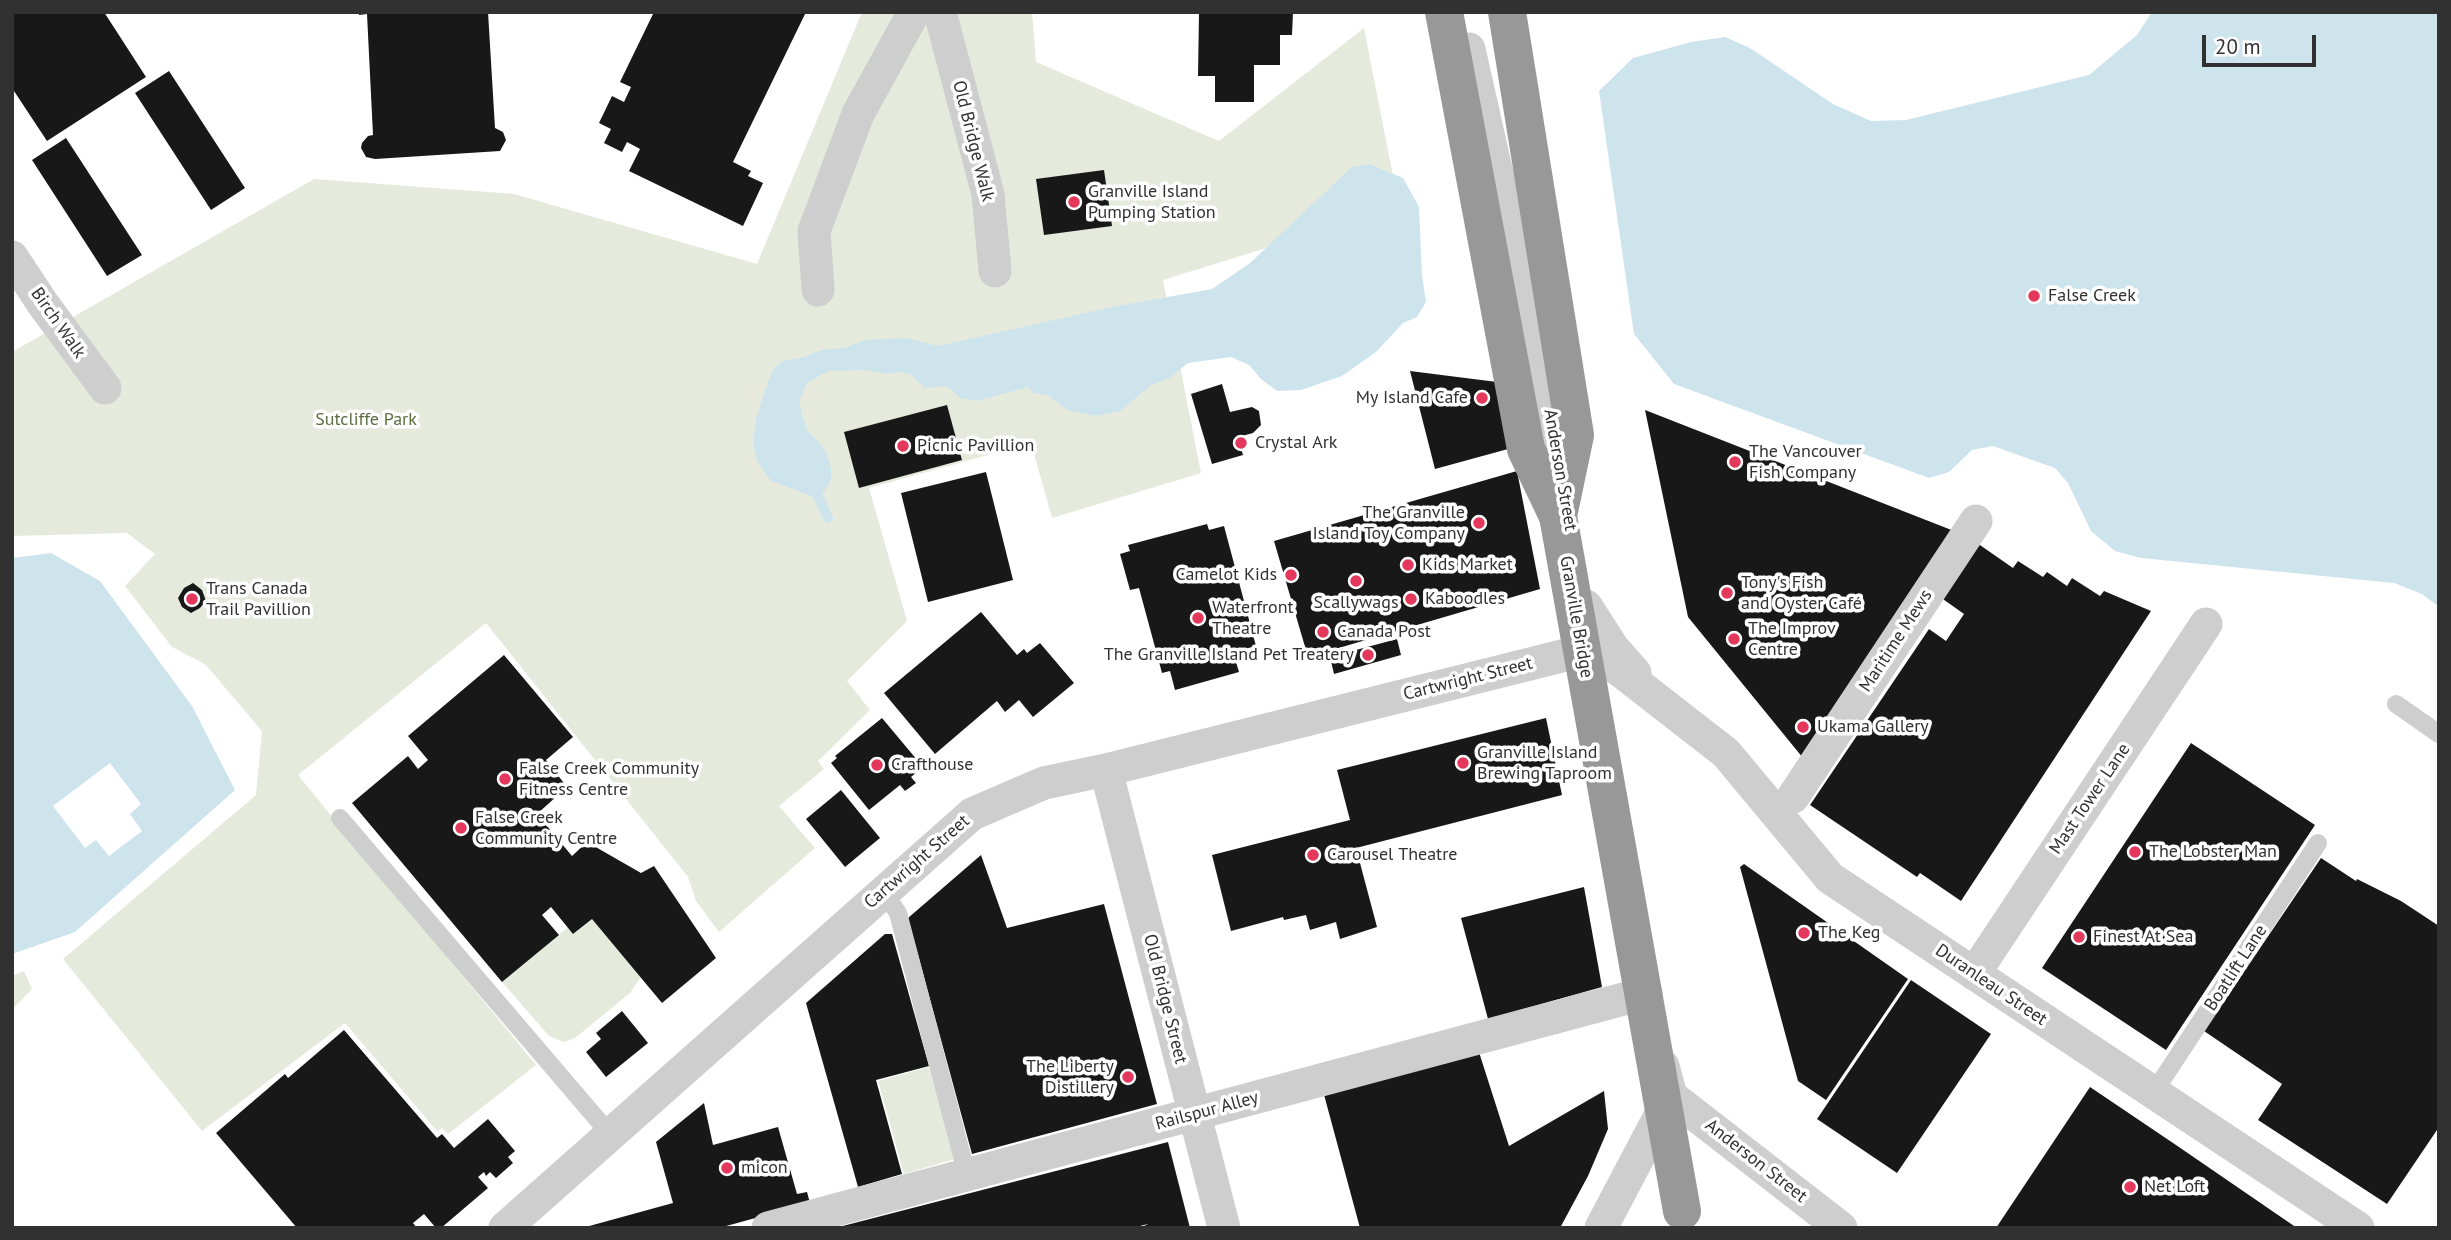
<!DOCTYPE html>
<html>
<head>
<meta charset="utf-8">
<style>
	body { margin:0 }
	#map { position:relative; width:2451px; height:1240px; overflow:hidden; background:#fff; font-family:"PT Sans",sans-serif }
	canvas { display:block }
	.frame { position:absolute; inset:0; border:14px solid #313131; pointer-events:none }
	.scale { position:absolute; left:2202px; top:35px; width:114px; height:32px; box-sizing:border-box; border:4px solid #313131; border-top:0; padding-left:9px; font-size:21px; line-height:24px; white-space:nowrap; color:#313131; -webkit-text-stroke:5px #fff; paint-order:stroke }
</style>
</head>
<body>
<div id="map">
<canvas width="2451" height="1240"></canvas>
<div class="frame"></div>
<div class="scale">20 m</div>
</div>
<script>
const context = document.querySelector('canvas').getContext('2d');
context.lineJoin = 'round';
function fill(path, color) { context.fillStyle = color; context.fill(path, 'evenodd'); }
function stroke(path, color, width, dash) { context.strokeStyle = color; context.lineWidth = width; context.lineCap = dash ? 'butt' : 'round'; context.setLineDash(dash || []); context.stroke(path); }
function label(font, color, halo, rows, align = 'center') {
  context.font = font + ' "PT Sans",sans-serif'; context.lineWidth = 7; context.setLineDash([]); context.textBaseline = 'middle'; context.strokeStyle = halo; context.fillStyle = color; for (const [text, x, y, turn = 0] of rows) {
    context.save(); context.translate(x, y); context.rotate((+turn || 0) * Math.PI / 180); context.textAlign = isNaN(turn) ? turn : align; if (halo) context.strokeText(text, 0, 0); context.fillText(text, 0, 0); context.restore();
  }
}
const green = new Path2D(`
	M862,12h170l4,50 183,79 145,-113 35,179 -236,73 38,193 -149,45 -21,-75 -162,45 38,133 -60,60 23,29 -52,51 6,8 -45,37 36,42 -96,84 -23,-31 -8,-24 -202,-254 -188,152 238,290 -88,69 -6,-6 -5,3 -92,-108 -143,108 -139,-172 193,-164 6,-64 -57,-67 -33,-17 -47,-61 30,-32 -28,-21 -115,3v-184l302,-173 200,15 243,70z
	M592,919l49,58 -11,16 -55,45 -11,4 -15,-6 -47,-54 66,-55 6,7z
	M24,971l8,18 -20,21v-34z
	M929,1067l26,92 -51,15 -26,-93z`);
const water = new Path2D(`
	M2152,12h287v595l-17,-13 -28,-11 -253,-25 -26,-7 -24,-20 -23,-48 -13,-15 -62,-22 -21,4 -23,22 -20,6 -255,-94 -40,-50 -35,-243 34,-33 58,-16 34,-5 25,11 83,56 38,17 35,-1 183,-45 48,-40z
	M1369,164l34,14 16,29 3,68 4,27 -9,15 -14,6 -27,29 -34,24 -41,14 -24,1 -16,-12 -12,-14 -18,-8 -43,6 -20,16 -17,6 -31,26 -24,5 -29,-6 -19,-15 -15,-2 -5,-6 -51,14 -17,-3 -13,-12 -23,2 -12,-13 -11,-3 -16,2 -19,-4 -38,1 -21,12 -8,18c2,9 4,19 8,28 2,5 7,8 11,12 15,18 22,47 -4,56l-43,-16 -14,-20 -4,-17 3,-25 14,-43 5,-9 8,-6 21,-4 18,-7 22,-2 21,-8 42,-2 31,8 174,-39 100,-18 38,-26 102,-96z
	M51,553l49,28 92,125 43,84 -160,142 -63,22v-396z`);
const pier = new Path2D(`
	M110,763l31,41 -11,10 12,17 -33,25 -13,-16 -11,8 -32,-42z`);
const stream = new Path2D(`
	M818,496l10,22`);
const building = new Path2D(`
	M12,12h92l42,65 -99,64 -35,-53z
	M359,12h129l7,116 8,4 3,8 -6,11 -125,8 -9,-2 -5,-9 1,-5 6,-7 5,-1 -6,-121 -8,1z
	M654,12h152l-73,150 18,9 -3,5 15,7 -20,43 -114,-55 11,-22 -13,-7 -5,10 -18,-9 7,-14 -12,-6 13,-27 12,6 7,-15 -11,-5z
	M1199,12h94l-1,23h-12v30h-26v37h-39v-26h-17z
	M169,71l76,117 -34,22 -76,-117z
	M66,138l76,117 -35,21 -75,-116z
	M1104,170l8,56 -68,9 -8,-56z
	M1410,371l87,11 11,67 -73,20z
	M1222,384l8,28 22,-5 7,4 2,14 -8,8 -15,4 5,18 -31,9 -21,-70z
	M947,405l15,55 -103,28 -15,-56z
	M1645,410l309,121 -151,227 -115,-141z
	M1517,471l23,118 -232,68 -34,-116z
	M986,472l27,108 -85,22 -27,-109z
	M1207,524l2,6 15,-4 32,120 -23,6 6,20 -64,18 -5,-19 -8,2 -23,-85 -9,2 -10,-36 10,-3 -2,-6z
	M1977,543l36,25 5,-7 25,16 4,-5 20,14 5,-8 28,18 4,-5 47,20 -190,290 -41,-28 -3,4 -107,-72 119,-176 17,12 18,-27 -24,-17z
	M193,583l9,7 4,11 -6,7 -9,5 -9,-6 -4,-9 6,-10z
	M981,612l36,43 7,-6 3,4 13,-10 34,40 -41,34 -14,-17 -14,12 -8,-11 -62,53 -51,-61z
	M1397,639l4,16 -67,19 -4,-17z
	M504,655l69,82 -27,23 21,27 -30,27 35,42 15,-14 54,31 13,-7 62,92 -54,45 -70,-84 -19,15 -22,-27 -9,8 17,20 -57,47 -150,-179 56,-47 10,13 10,-9 -20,-24z
	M882,718l41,49 -12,10 5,6 -11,8 -5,-6 -31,25 -38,-47 6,-5 -2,-2z
	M1546,718l16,77 -206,53 21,79 -37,12 -4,-17 -26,8 -4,-15 -22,5 -1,-3 -52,14 -19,-76 138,-35 -13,-50z
	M2191,743l124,82 -149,225 -124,-82z
	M841,790l39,48 -35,29 -39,-48z
	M981,855l26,73 97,-24 53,200 -185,50 -64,-236z
	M2321,858l35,23 1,-2 44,22 38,25v201l-52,77 -129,-84 24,-36 -78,-53z
	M1744,864l164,115 -82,121 -28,-19 -58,-214z
	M1584,887l18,100 -114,32 -27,-101z
	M885,934h7l37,132 -53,14 26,94 -44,13 -52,-184z
	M1911,980l80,54 -94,139 -80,-54z
	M622,1011l26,32 -42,34 -20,-25 15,-13 -5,-6z
	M344,1030l93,108 5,-4 12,14 34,-29 27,32 -7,6 5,6 -17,15 -6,-6 -4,4 -2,-4 -6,5 10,11 -47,40h-5l-12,-14 -11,9 4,5h-120l-81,-95 69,-59 3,4z
	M1478,1049l31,97 95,-55 4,38 -20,47 -28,52h-200l-37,-137z
	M2090,1087l86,58 121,83h-301z
	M704,1103l9,42 65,-18 19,67 10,-2 3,11 -91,25h-137l91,-25 -17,-61z
	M1168,1142l22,86h-50l8,-4 -16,4h-297z`);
const lane = new Path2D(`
	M2396,704l43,30
	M340,818l269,315
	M883,891l15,22 69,262
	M2154,1092l164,-249`);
const street = new Path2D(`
	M940,12l48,182 7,77
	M1469,49l68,303 26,130
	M12,257l31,47 62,84
	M818,290l-4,-59 44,-117 56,-102
	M1586,606l27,42 22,25
	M1106,770l118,458
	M1793,797l183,-276
	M1974,974l232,-350
	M1663,1066l8,30 170,132
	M505,1228l467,-414 72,-31 62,-13 464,-116 26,4 22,11 108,84 104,125 528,350
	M768,1228l878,-235
	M1601,1228l69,-131`);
const highway = new Path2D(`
	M1444,12l82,437 32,67`);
const highwayBridge = new Path2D(`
	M1507,12l68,423 -17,81 124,695`);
const markers = [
	[1074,202,7,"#e3385b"],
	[2034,296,7,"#e3385b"],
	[1482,398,7,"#e3385b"],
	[1241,443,7,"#e3385b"],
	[903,446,7,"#e3385b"],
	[1735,462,7,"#e3385b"],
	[1479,523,7,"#e3385b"],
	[1408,565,7,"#e3385b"],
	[1291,575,7,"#e3385b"],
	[1356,581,7,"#e3385b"],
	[1727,593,7,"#e3385b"],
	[192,599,7,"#e3385b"],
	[1411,599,7,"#e3385b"],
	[1198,618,7,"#e3385b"],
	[1323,632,7,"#e3385b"],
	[1734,639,7,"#e3385b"],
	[1368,655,7,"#e3385b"],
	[1803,727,7,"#e3385b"],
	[1463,763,7,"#e3385b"],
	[877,765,7,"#e3385b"],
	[505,779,7,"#e3385b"],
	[461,828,7,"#e3385b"],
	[2135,852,7,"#e3385b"],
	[1313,855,7,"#e3385b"],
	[1804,933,7,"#e3385b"],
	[2079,937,7,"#e3385b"],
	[1128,1077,7,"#e3385b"],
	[727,1168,7,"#e3385b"],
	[2130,1187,7,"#e3385b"]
];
const streetNames = [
	["Old Bridge Walk",973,141,76],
	["Birch Walk",58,323,55],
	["Anderson Street",1560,470,80],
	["Granville Bridge",1576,617,80],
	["Maritime Mews",1896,641,-57],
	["Cartwright Street",1468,679,-14],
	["Mast Tower Lane",2090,799,-56],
	["Cartwright Street",917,862,-41],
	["Boatlift Lane",2236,968,-57],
	["Duranleau Street",1991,985,34],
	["Old Bridge Street",1165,999,76],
	["Railspur Alley",1207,1111,-15],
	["Anderson Street",1756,1161,38]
];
const poiNames = [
	["Granville Island",1088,192],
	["Pumping Station",1088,213],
	["False Creek",2048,296],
	["My Island Cafe",1468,398,"right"],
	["Crystal Ark",1255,443],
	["Picnic Pavillion",917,446],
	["The Vancouver",1749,452],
	["Fish Company",1749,473],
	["The Granville",1465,513,"right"],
	["Island Toy Company",1465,534,"right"],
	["Kids Market",1422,565],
	["Camelot Kids",1277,575,"right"],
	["Tony's Fish",1741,583],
	["and Oyster Café",1741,604],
	["Trans Canada",206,589],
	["Trail Pavillion",206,610],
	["Kaboodles",1425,599],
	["Scallywags",1356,603,"center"],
	["Waterfront",1212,608],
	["Theatre",1212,629],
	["The Improv",1748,629],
	["Centre",1748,650],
	["Canada Post",1337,632],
	["The Granville Island Pet Treatery",1354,655,"right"],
	["Ukama Gallery",1817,727],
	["Granville Island",1477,753],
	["Brewing Taproom",1477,774],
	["Crafthouse",891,765],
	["False Creek Community",519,769],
	["Fitness Centre",519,790],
	["False Creek",475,818],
	["Community Centre",475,839],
	["The Lobster Man",2149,852],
	["Carousel Theatre",1327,855],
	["The Keg",1818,933],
	["Finest At Sea",2093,937],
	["The Liberty",1114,1067,"right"],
	["Distillery",1114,1088,"right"],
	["micon",741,1168],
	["Net Loft",2144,1187]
];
const parkNames = [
	["Sutcliffe Park",366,420]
];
fill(green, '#e6eadd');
fill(water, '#cde4ed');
fill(pier, '#fff');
stroke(stream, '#cde4ed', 10);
fill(building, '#181818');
stroke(lane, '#cecece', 18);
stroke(street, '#cecece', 33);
stroke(highway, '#989898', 38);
stroke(highwayBridge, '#989898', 38);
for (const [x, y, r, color] of markers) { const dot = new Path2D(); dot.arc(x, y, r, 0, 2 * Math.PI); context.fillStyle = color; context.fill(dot); stroke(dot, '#fff', 2.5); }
label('18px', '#313131', '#fff', streetNames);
label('18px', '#313131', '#fff', poiNames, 'left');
label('18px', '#5a6d3e', '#fff', parkNames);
</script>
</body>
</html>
